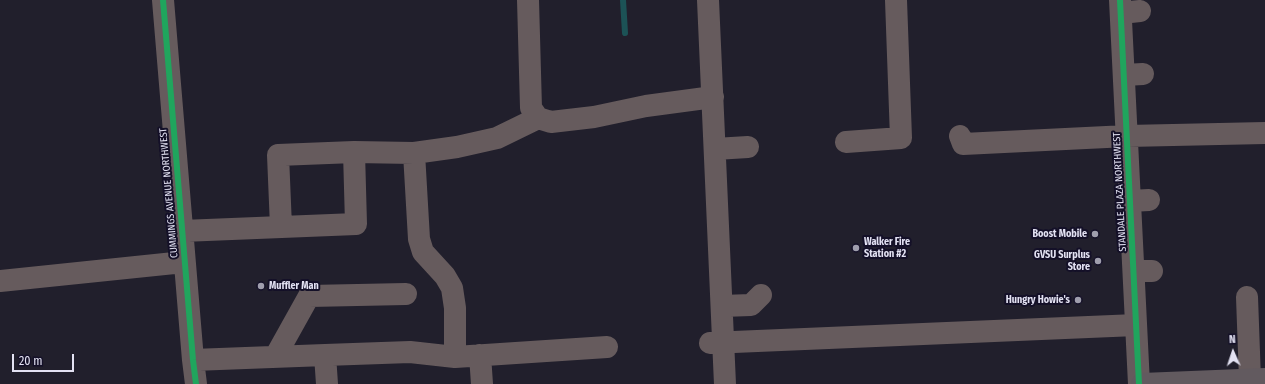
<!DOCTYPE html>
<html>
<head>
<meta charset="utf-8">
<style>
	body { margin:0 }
	#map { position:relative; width:1265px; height:384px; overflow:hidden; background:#211f2c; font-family:"Fira Sans Condensed",sans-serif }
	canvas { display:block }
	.north { position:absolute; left:1213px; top:332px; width:40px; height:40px; -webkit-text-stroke:3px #141028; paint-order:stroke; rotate:357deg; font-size:11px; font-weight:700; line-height:16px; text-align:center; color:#e3e2f3 }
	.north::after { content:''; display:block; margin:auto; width:14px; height:18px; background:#e3e2f3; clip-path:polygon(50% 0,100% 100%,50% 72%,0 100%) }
	.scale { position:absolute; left:12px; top:354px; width:62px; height:18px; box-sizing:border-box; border:2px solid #e3e2f3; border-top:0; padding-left:5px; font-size:12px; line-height:14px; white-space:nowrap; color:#e3e2f3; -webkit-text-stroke:3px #141028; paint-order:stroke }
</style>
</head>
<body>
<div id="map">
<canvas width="1265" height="384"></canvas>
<div class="north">N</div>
<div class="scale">20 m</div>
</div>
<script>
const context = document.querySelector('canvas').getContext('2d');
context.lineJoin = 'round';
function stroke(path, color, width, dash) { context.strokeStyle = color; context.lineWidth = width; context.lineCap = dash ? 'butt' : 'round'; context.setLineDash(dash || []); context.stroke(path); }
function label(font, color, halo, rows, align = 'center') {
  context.font = font + ' "Fira Sans Condensed",sans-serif'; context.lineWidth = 4; context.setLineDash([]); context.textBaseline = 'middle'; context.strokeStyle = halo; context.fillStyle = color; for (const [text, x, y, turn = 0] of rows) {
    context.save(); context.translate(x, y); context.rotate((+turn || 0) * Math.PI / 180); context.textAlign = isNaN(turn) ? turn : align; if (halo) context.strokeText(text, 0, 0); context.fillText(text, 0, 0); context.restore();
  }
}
const stream = new Path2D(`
	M623,0l2,33`);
const minor = new Path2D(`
	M163,0l30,360 3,24
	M528,0l3,108 7,10 13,4 43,-5 52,-11 67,-9
	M708,0l17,384
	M1120,0l19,384
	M1121,13l19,-2
	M1124,75l19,-1
	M960,136l3,8 164,-8 138,-3
	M846,142l55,-4 -5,-138
	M715,149l33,-2
	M354,152l60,1 43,-6 40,-9 41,-20
	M414,153l5,86 4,13 22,24 7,12 3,20v49
	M1130,201l19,-1
	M182,231l174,-7 -2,-72 -76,3 3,72
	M1134,271h18
	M0,281l184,-19
	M1247,297l3,83
	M722,306l29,-1 10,-10
	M710,343l426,-18
	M325,355l85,-3 45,5 152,-10
	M480,355l2,29
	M275,357l34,-61 97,-2
	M193,360l132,-5 2,29`);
const highway = new Path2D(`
	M1142,384l123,-5`);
const cycleway = new Path2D(`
	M163,0l30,360 3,24
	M1120,0l19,384`);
const markers = [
	[1095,234,4,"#9f9ead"],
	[856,248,4,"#9f9ead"],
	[1098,261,4,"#9f9ead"],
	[261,286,4,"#9f9ead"],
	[1078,300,4,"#9f9ead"]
];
const streetNames = [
	["STANDALE PLAZA NORTHWEST",1120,192,-93],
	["CUMMINGS AVENUE NORTHWEST",169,193,-95]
];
const poiNames = [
	["Boost Mobile",1087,234],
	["Walker Fire",864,242,"left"],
	["Station #2",864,254,"left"],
	["GVSU Surplus",1090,255],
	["Store",1090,267],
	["Muffler Man",269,286,"left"],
	["Hungry Howie's",1070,300]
];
stroke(stream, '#1c5256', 6);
stroke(minor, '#665b5d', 22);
stroke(highway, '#625a5f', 22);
stroke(cycleway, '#20a55d', 6);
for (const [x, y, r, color] of markers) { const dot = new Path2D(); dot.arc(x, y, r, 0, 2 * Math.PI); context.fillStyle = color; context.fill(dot); stroke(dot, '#141028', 1.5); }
label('10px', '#e3e2f3', '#141028', streetNames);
label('bold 10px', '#e3e2f3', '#141028', poiNames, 'right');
</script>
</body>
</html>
